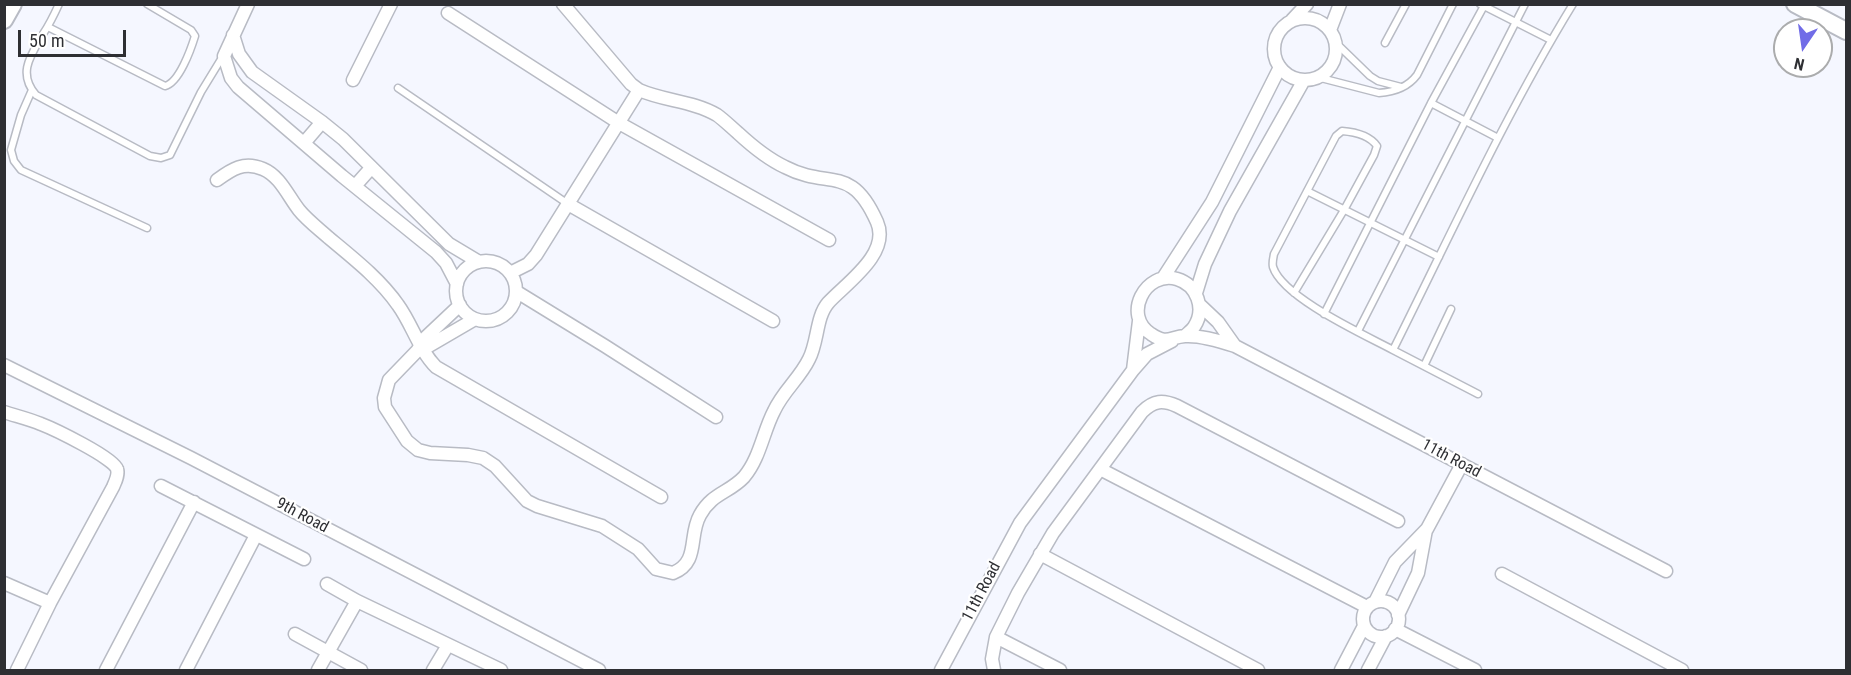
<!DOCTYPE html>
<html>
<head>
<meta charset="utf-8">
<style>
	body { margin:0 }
	#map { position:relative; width:1851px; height:675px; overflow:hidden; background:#f5f7ff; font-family:"Roboto Condensed",sans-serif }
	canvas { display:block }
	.frame { position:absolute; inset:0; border:6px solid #2e2f33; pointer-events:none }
	.north { position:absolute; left:1773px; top:18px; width:60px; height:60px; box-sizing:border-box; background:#fff; border:2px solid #abacad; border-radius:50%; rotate:193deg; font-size:16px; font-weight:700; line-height:24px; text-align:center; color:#2e2f33 }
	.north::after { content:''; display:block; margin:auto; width:21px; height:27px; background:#716ce7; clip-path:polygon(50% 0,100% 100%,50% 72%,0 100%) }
	.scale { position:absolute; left:18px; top:30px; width:108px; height:27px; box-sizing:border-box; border:3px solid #2e2f33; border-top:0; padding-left:8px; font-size:18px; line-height:21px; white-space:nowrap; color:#2e2f33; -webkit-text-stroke:4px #fff; paint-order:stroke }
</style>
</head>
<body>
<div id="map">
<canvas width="1851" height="675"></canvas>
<div class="frame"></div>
<div class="north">N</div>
<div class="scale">50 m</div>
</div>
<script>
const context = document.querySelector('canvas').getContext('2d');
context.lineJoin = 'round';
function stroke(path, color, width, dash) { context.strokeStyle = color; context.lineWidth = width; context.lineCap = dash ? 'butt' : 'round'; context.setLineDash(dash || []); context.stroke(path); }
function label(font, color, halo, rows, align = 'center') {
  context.font = font + ' "Roboto Condensed",sans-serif'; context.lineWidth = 4.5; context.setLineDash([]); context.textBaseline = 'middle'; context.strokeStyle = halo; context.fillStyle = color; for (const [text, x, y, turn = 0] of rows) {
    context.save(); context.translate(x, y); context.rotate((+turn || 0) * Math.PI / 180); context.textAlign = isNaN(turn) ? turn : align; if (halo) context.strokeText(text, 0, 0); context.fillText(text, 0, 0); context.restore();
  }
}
const service = new Path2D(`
	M59,4c-5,11 -10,21 -16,30 -12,21 -26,39 -7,61l114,61 11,2 9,-3 31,-63 22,-36
	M1480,4l71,36
	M48,27l117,59c14,-3 26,-37 30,-50l-4,-6 -44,-26
	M1336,43l34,33 8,5 23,6
	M1385,43l21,-39
	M1317,77l62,16c15,-1 29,-6 38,-18l36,-71
	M398,88l170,116
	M32,90l-11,25 -10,35 3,11 7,9 126,58
	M1431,103l67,35
	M1307,191l132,66
	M1294,293l50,-83 30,-55 3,-9c-7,-10 -22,-14 -35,-15l-6,5 -62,118c-1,5 -2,9 -1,13 10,31 92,68 120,83
	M1324,314l107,-211 54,-99
	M1358,331l167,-327
	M1424,366l27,-57
	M1478,394l-85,-44c58,-116 112,-235 180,-346`);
const minor = new Path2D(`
	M248,4l-24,52 7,22 7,9 104,89 94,76 10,11 11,21
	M448,13l171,110 210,117
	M1274 49a31 31 0 1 1 62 0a31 31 0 1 1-62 0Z
	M1292,20l15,-16
	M1330,30l10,-26
	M233,35l6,19 13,18 70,50 21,17 106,105 30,18
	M353,80l38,-76
	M304,143l18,-21
	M217,180c15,-11 27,-19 46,-11 17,7 25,27 36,41 8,10 20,19 30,28 24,20 51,41 69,67 14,19 21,45 38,62l225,130
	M355,186l16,-18
	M568,204l205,117
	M456 291a30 30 0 1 1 60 0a30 30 0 1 1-60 0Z
	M510,273l18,-9 8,-9 103,-165
	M1163,278l49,-76 68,-135
	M517,292l88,54 111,71
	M1196,293l9,-29 25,-53 74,-131
	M460,305l-34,32 -9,14 -28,29 -5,18 1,9 22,34 11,9 12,3 38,2 15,3 12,8 32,35 10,5 65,20 36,23 18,20 17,4c27,-11 15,-37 27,-58 12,-22 29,-22 44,-38 16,-19 19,-45 30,-66 9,-20 26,-33 35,-52 9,-17 7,-42 19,-56 17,-19 63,-49 49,-81 -26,-59 -48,-32 -92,-55 -17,-8 -33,-21 -47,-34 -7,-6 -14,-13 -21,-18 -24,-14 -53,-14 -78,-25l-8,-6 -68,-80
	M1200,305l18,17 17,24
	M1185,336c3,-3 7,-6 9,-9 12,-18 3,-42 -17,-48 -32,-9 -55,37 -26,55 16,11 19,3 34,2 16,-1 35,5 50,10l431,225
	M418,351l9,-4 48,-28
	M4,365l187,93 408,212
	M1133,370l6,-49
	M4,412c12,4 25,7 37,12 13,5 73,34 76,45 2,6 -2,13 -4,18l-63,116 -33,67
	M1100,469l267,138
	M161,486l143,73
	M1040,554l218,116
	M1502,574l180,96
	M4,583l46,20
	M327,584l30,17 144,69
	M1363 619a18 18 0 1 1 36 0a18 18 0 1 1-36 0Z
	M1375,602l20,-40 32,-33 35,-65
	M1398,615l20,-42 8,-43
	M1395,629l80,41
	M295,634l66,36
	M996,637l64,33
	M106,670l88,-168
	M186,670l70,-135
	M318,670l39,-69
	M433,670l15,-25
	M941,670l79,-147 113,-153 14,-16 25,-13
	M994,670l-2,-11 4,-22 22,-44 35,-60 89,-121c12,-12 21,-12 35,-6l221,115
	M1341,670l23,-44
	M1368,670l18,-34`);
const secondary = new Path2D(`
	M1795,4l51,27
	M4,20l9,-16`);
const streetNames = [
	["11th Road",1451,459,28],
	["9th Road",302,516,28],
	["11th Road",982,592,-62]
];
stroke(service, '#b8bbc4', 9);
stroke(minor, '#b8bbc4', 15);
stroke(secondary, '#b8bbc4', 20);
stroke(service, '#fff', 6);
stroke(minor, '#fff', 12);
stroke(secondary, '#fff', 16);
label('16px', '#2e2f33', '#fff', streetNames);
</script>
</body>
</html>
